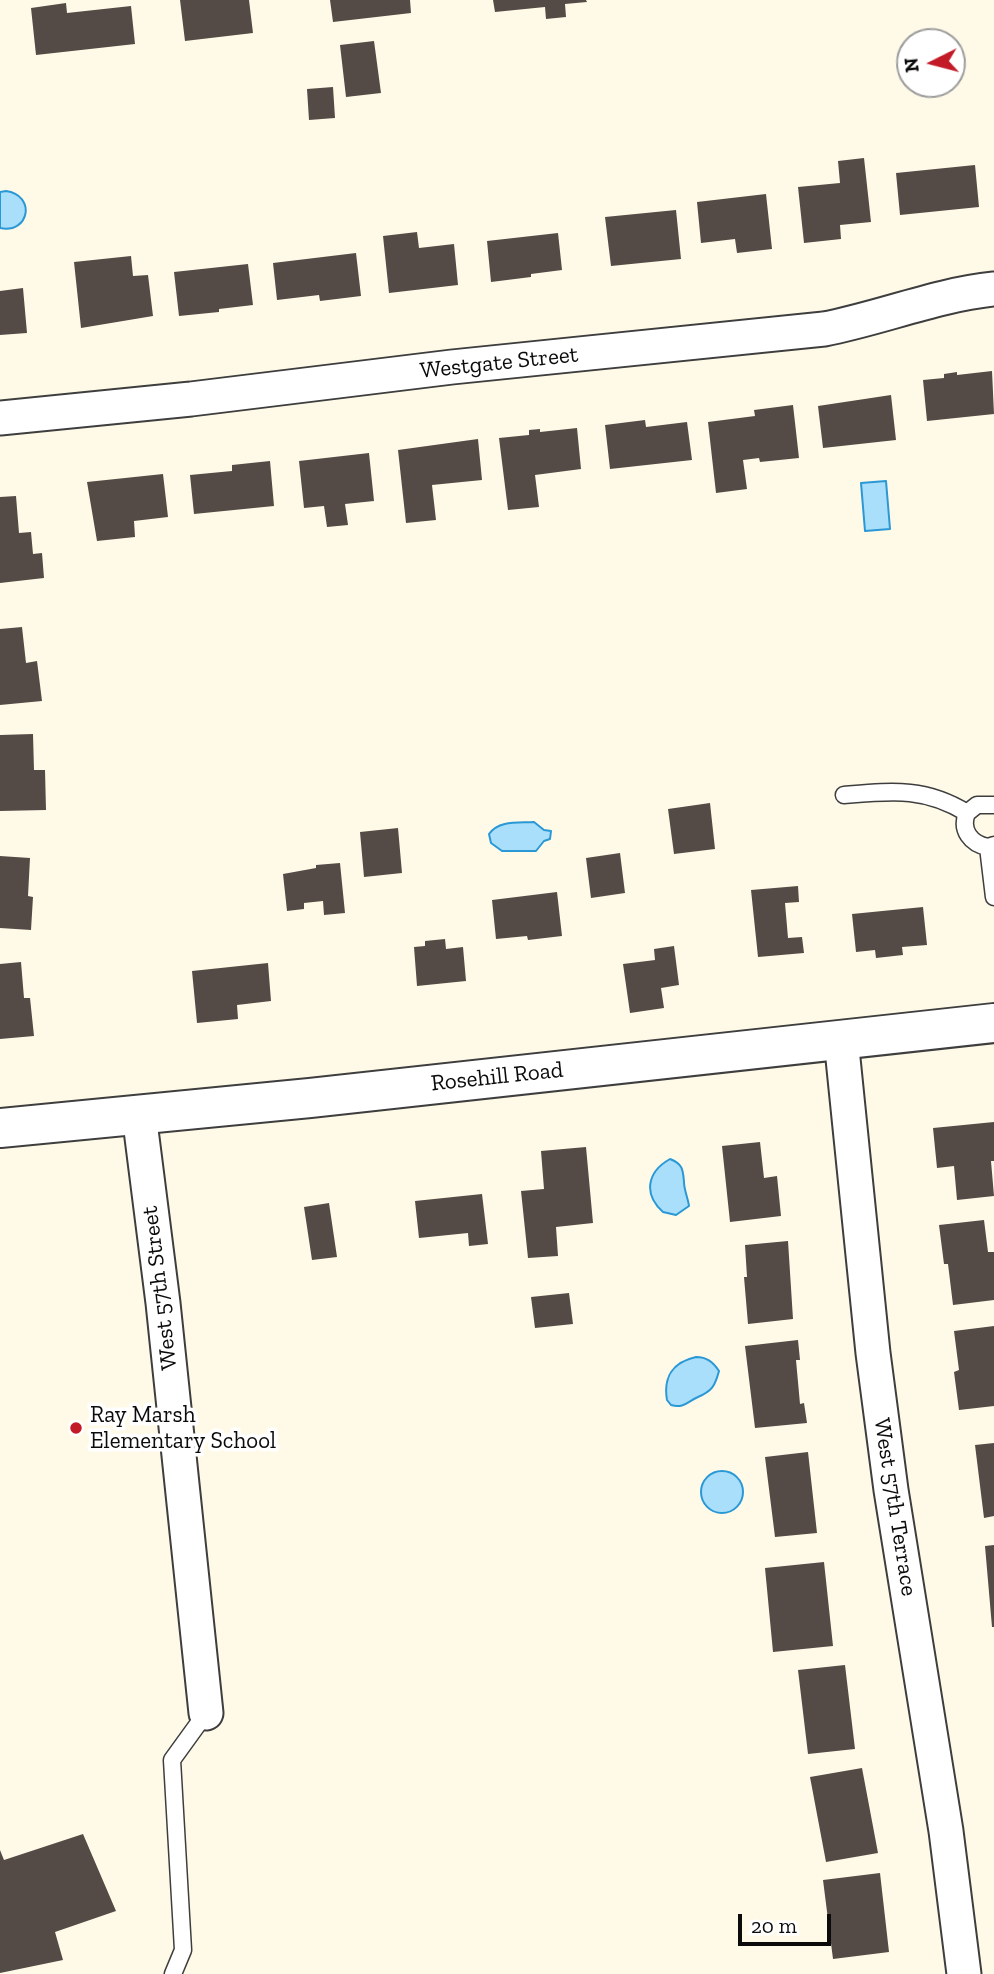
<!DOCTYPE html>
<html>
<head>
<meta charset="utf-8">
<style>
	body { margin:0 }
	#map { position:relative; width:994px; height:1974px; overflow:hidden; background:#fffae8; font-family:"Zilla Slab",serif }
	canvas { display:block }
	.north { position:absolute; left:896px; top:28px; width:70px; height:70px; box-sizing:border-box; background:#fff; border:2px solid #9d9d9d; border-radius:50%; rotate:264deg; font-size:19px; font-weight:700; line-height:28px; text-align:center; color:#0b0b0b }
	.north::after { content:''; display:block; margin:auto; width:24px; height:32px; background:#c31a28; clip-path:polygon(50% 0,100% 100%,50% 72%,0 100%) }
	.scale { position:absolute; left:738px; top:1914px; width:93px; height:32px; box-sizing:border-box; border:4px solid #0b0b0b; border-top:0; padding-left:9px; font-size:21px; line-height:24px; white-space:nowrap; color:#0b0b0b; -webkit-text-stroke:5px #fff; paint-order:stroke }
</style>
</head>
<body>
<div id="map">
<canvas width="994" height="1974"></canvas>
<div class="north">N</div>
<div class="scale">20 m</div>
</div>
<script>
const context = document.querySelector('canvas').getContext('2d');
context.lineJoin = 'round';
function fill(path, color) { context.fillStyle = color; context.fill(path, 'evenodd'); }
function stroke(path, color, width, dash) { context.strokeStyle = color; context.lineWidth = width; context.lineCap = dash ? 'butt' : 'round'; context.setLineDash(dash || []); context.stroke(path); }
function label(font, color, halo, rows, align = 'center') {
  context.font = font + ' "Zilla Slab",serif'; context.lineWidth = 7; context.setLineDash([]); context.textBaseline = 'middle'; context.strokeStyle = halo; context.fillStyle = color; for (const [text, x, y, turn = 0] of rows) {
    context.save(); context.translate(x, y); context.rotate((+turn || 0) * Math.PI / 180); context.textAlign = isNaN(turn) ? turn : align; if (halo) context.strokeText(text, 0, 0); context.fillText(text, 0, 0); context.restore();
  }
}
const water = new Path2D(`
	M6,191c30,4 24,43 -6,37v-36z
	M886,481l4,48 -25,2 -4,-48z
	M534,822l10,8 7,1 -1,8 -6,2 -8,10h-34l-11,-8 -2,-9c10,-14 29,-11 45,-12z
	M670,1159c13,5 13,11 14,23 0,8 4,16 5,24l-13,9 -13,-3c-20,-18 -16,-40 7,-53z
	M696,1357c11,0 17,5 23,14 -4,15 -7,20 -21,26 -10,4 -14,12 -27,8l-4,-5c-4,-23 6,-38 29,-43z
	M701 1492a21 21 0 1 1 42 0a21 21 0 1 1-42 0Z`);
const building = new Path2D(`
	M180,0h69l4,33 -68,8z
	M330,0h80l1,13 -78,9z
	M493,0h93l1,2 -22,2 1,13 -20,2 -1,-12 -50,5z
	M66,3l1,10 64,-7 4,38 -99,11 -5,-47z
	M374,41l7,52 -35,4 -6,-52z
	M333,87l2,31 -26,2 -2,-31z
	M864,158l7,64 -31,3 1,14 -37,4 -6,-56 42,-4 -2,-22z
	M975,165l4,42 -79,8 -4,-42z
	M766,194l6,55 -35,4 -2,-14 -34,4 -4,-41z
	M676,210l5,49 -70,7 -6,-49z
	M417,232l2,16 35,-4 4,41 -69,8 -6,-57z
	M558,233l4,37 -31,4v3l-40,5 -4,-41z
	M356,253l5,43 -41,5 -1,-6 -42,5 -4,-37z
	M131,256l2,20 15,-1 5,41 -72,12 -7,-66z
	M248,264l5,41 -34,4v3l-40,4 -5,-44z
	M23,288l4,45 -27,2v-44z
	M992,371l2,43 -67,7 -4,-41 21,-2v-4l13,-2v3z
	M891,395l5,45 -73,8 -5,-42z
	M793,405l6,53 -39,4 -1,-4 -16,2 4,29 -31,4 -8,-71 47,-6 -1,-6z
	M645,420l1,7 41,-5 5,38 -82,9 -5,-44z
	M577,428l4,41 -46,6 4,32 -31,3 -9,-72 30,-3v-5l11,-1v3z
	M478,439l4,41 -50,5 4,35 -30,3 -8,-73z
	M369,453l5,48 -29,3 3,21 -21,2 -3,-21 -20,2 -5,-47z
	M270,461l4,45 -80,8 -4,-39 42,-4v-6z
	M163,474l5,43 -34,4 1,16 -38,4 -10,-59z
	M16,496l3,37 12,-1 2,22 9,-1 2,25 -44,5v-86z
	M22,627l4,36 11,-2 5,40 -42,4v-76z
	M33,734l1,36h11l1,40 -46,1v-76z
	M710,803l5,46 -41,5 -6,-45z
	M398,828l4,45 -38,4 -4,-45z
	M620,853l5,40 -34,5 -5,-40z
	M0,856l30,2 -2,38 5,1 -2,33 -31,-2z
	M340,863l5,50 -21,2 -1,-14 -19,2v6l-17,2 -4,-37 33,-6v-3z
	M798,886l1,16 -14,1 3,35 14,-1 2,16 -46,4 -7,-67z
	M557,892l5,44 -34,4 -1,-4 -31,3 -4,-39z
	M923,907l4,38 -25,2 1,8 -27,3 -1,-8 -19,2 -4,-38z
	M445,939l1,10 17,-2 3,34 -49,5 -3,-39 11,-1v-5z
	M674,946l5,39 -18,3 3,20 -34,5 -7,-49 32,-4 -1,-11z
	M21,962l3,36h6l4,38 -34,3v-75z
	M268,963l3,38 -34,4 1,14 -41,4 -5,-52z
	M994,1122v39h-3l3,35 -37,4 -3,-34 -17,2 -4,-40z
	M760,1142l4,36 13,-2 4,40 -51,6 -8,-76z
	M586,1147l7,76 -37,4 2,29 -30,2 -7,-67 23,-2 -3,-38z
	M482,1194l6,50 -19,2 -1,-13 -49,5 -4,-37z
	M329,1203l8,54 -25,3 -8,-53z
	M984,1220l4,32h6v48l-41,5 -5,-41h-4l-5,-39z
	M788,1241l5,78 -45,5 -4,-47h3l-2,-32z
	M569,1293l4,31 -38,4 -4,-31z
	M994,1326v80l-35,4 -5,-38 5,-2 -5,-39z
	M798,1340l2,20h-4l4,44 4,-1 3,20 -52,5 -10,-82z
	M994,1443v73l-10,2 -9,-73z
	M808,1452l9,81 -42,4 -10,-80z
	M994,1545v82h-2l-7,-81z
	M824,1562l9,84 -60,6 -8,-84z
	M845,1665l10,84 -47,5 -10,-84z
	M862,1768l16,85 -52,9 -16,-85z
	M83,1834l33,77 -61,21 8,28 -63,13v-123l4,10z
	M880,1873l9,79 -56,7 -10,-79z`);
const service = new Path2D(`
	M844,795c48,-4 81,-8 123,18l10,-8h17
	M967,813c-7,17 4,31 21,34
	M994,845l-6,2 6,50
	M173,1974l10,-24 -11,-190 34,-47`);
const minor = new Path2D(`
	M0,418l191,-19 261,-32 372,-38c57,-11 112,-34 170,-40
	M841,1039l32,314 18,137 55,341 18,143
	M139,1114l24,189 43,410`);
const tertiary = new Path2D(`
	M0,1128l310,-30 684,-75`);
const markers = [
	[76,1428,7,"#c31a28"]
];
const streetNames = [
	["Westgate Street",499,363,-6],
	["Rosehill Road",497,1077,-6],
	["West 57th Street",160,1288,-97],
	["West 57th Terrace",895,1507,81]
];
const poiNames = [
	["Ray Marsh",90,1415],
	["Elementary School",90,1441]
];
fill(water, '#a9dffa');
stroke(water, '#2b98d6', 2);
fill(building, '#544b46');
stroke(service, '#3e3e3e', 19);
stroke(minor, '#3e3e3e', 37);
stroke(tertiary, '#3e3e3e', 42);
stroke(service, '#fff', 16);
stroke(minor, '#fff', 33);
stroke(tertiary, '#fff', 38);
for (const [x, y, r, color] of markers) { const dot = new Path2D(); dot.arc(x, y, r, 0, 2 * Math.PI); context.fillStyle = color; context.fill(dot); stroke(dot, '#fff', 2.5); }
label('23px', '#0b0b0b', '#fff', streetNames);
label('23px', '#0b0b0b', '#fff', poiNames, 'left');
</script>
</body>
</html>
